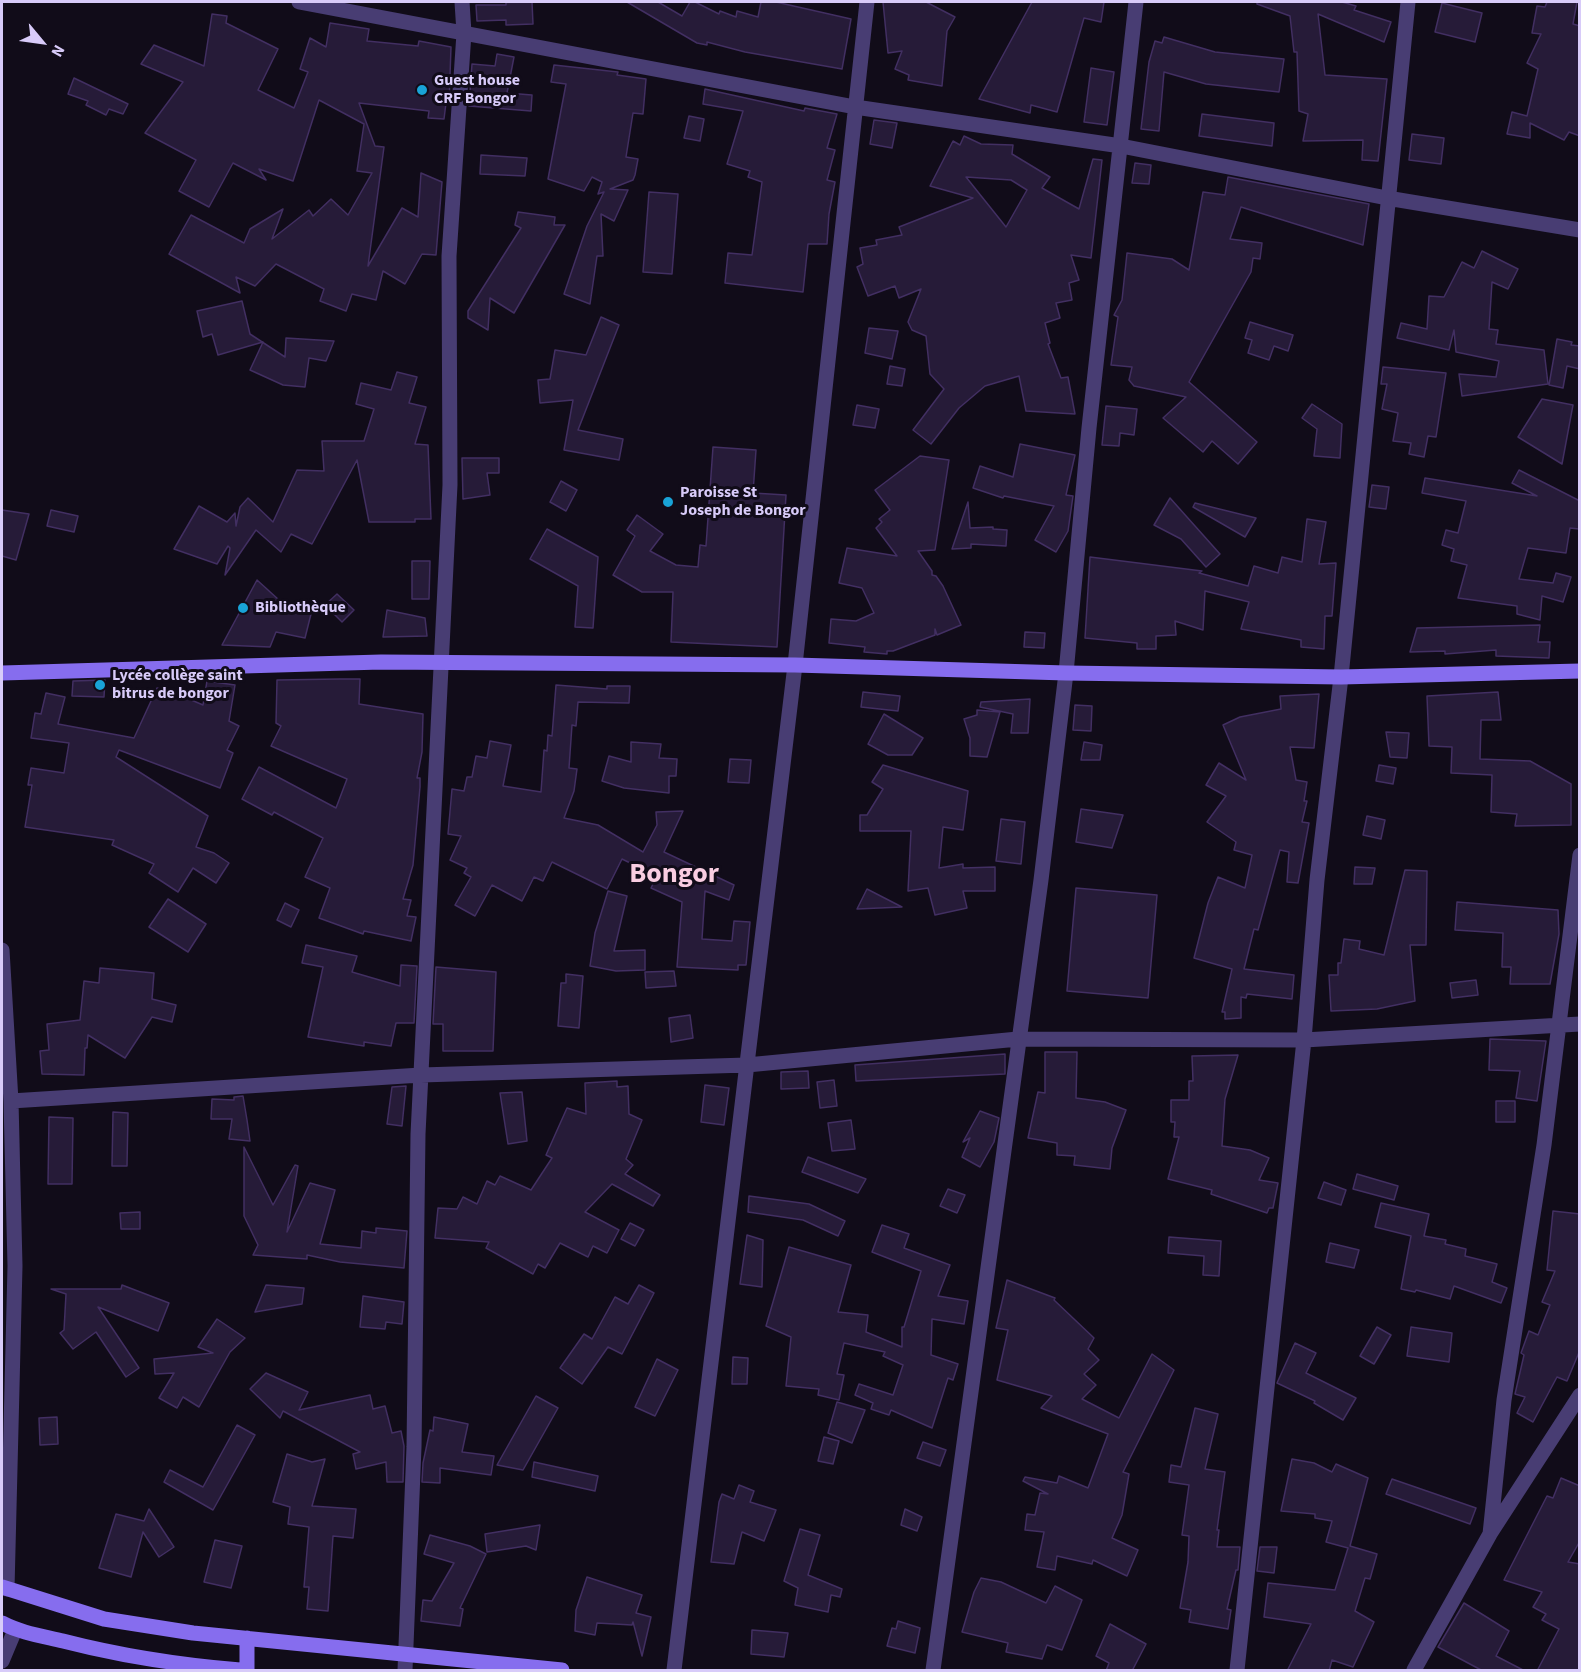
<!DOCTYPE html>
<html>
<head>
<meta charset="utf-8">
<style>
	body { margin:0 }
	#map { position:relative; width:1581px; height:1672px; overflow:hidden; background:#110c19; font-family:"Source Sans 3",sans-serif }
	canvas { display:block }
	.frame { position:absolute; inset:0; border:3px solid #d8cbf9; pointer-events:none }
	.north { position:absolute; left:12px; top:12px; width:60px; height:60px; -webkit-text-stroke:4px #110c19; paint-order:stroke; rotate:119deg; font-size:16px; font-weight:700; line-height:24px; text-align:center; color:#d8cbf9 }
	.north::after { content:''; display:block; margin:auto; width:21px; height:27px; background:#d8cbf9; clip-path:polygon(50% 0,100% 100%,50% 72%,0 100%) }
</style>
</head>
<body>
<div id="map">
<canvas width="1581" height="1672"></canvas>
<div class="frame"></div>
<div class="north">N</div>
</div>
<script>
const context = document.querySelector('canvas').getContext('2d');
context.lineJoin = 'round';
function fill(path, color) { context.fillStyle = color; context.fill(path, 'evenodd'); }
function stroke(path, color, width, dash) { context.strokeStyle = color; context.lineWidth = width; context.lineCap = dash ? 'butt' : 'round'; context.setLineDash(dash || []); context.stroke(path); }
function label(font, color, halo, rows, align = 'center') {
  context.font = font + ' "Source Sans 3",sans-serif'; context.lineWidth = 6; context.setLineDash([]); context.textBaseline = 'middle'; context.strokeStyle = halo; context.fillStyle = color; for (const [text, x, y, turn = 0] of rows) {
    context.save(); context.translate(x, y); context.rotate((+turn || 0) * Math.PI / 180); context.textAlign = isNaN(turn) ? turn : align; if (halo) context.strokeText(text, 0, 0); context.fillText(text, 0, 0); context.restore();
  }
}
const building = new Path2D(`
	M506,2h26l1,22 -27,1v-5l-29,1 -1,-16h30z
	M627,2h31l24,14 8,-14h5l24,12 1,-3 16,6 1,-6 21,6 3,-15h15l75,17 -9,50 -97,-17 -38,-10v3l-10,-2z
	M883,2h43l29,15 -8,14 -5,55 -34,-6 1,-5 -14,-6 7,-18 -14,2z
	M1032,2h72l-3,20 -17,-4 -27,94 -26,-7 -1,8 -51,-14z
	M1257,2h85l14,4 -2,4 37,12 -7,20 -66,-28 7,61 62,4 -9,82 -16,-1 1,-20 -60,1 5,-27 -9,-3 -2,-59h-3l-4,-36 -33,-12z
	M1547,2h30l-4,22 7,2v110l-11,-4 -5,8 -34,-17v15l-23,-4 5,-22 15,4 11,-47 -11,-6 14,-29 -9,-1 5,-27 8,1z
	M1442,3l40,10 -7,29 -40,-10z
	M212,14l15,2 -1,7 52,26 -20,41 36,18 14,-36 -8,-3 10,-31 16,9 4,-24 39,6 -2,12 51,5 1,-5 32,6 -2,57 -3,-1 -2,16 -16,-1 1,-7 -70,-8 16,43 9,1 -16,119 34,-58 16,9 3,-44 21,9 -6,73 -14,-1 -17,30 -22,-13 -7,29 -24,-6 -6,17 -26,-10 4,-12 -48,-25 -21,22 -19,-9 4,16 -71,-39 22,-39 53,28 6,-14 33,-20 -11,30 37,-29 4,6 18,-17 17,16 24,-42 -15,-2 7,-47 -45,-24 -26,81 -34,-12 7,11 -33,-17 -24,44 -30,-16 17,-31 -51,-27 38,-51 -42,-18 13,-19 50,21z
	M1164,37l51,15 69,7 -5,33 -73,-8 -42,-12 -5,59 -18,-2 8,-67 6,-21 7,2z
	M497,54l17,3 -7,36 25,2 -1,16 -62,-5 3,-42 23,2z
	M554,65l64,7 -1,3 29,4 -3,35 -10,-1 -7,44 12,2 -3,16 -2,5 -23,9 18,1 -14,31 -13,-7 2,42h-6l-7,48 -26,-10 23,-68 17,-34 -6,2 4,-12 -10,-5 -8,14 -36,-12 18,-95 -15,-2z
	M1091,68l23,4 -7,53 -23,-3z
	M74,78l54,26 -5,10 -14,-5 -3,6 -20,-10 2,-4 -20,-7z
	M705,89l99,22 1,-3 32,6 -10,34 8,2 -8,30 8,2 -6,32 -2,30h-19l-5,48 -78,-9 3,-30 24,2 10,-73 -14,-5 2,-6 -23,-7 16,-53 -40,-7z
	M1202,114l72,9 -2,23 -73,-10z
	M689,116l15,3 -4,22 -16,-3z
	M874,120l23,3 -5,25 -22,-4z
	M1412,134l32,4 -3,26 -32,-4z
	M964,136l17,8 32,1 -1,9 38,23 -8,11 37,21 14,-50 9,1 -11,98 -20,-3 8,25 -10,3 3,17 -16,3 4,15 -15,5 5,20 -2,1 13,34 7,-1 7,37 -49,-3 -7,-35 -34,10 -26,22 -28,36 -18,-14 31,-41 -14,-15 -4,-38 -14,-6 -4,-8 13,-33 -22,9 -4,-12 -27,10 -11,-29 6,-3 -3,-16 17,-3 -1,-5 26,-5 -3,-8 74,-29 -43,-12 23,-45 7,4zM966,177l45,3 16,10 -21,37z
	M481,155l46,3 -2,18 -45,-2z
	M1135,163l16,2 -2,19 -17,-1z
	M1228,177l141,27 -6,41 -122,-38 -11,32 32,4 -2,16 -7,-1 -2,14 -62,110 68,60 -19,22 -26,-23 -9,11 -40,-34 23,-21 -52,-11 -5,-6 3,-13 -21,-2 7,-48 -4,-2 8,-15 5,-47 45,6 17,11 14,-78 22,3z
	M649,192l29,2 -6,80 -29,-2z
	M518,212l37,5 -1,8h11l-51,88 -24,-15 -2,32 -20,-12v-7l53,-83 -6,-3z
	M1482,251l36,18 -10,20 -16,-7 -3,47 9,1 -2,14 48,6 4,34 -86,12 -3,-22 37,3 3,-16 -43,-9 -2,-22 -5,20 -52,-12 4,-15 26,6 2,-33 15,1 18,-35 12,6z
	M242,301l8,33 35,23 1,-19 48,3 -8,20 -17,-3 -4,29 -22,-2 -33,-15 13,-28 -45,13 -6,-21 -9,3 -6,-26z
	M601,317l18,8 -41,105 45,9 -4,21 -55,-10 9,-50 -33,3 -2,-23 12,-1 5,-29 31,5z
	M1250,322l43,13 -5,16 -14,-5 -5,14 -21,-7 4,-13 -7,-2z
	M869,328l29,3 -6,28 -27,-6z
	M1557,339l15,3 -1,3 9,1v23l-13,-3 -4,22 -14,-3z
	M890,366l15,3 -3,17 -15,-2z
	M1383,367l63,6 -10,64 -8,-1 -4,21 -15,-3 2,-11 -18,-2 5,-28 -16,-4 5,-25h-6z
	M397,372l20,5 -8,26 17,4 -11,37 13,1 3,74h-16v3h-46l-12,-62 -45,84 -21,-10 -10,18 -25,-22 -31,45 5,-27 -2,-2 -11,18 -43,-15 25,-43 28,16 8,-9 1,13 4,-19 8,-9 25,24 24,-52 27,1 -2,-30h42l10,-32 -18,-5 5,-21 30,7z
	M1542,399l31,6 -11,59 -44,-27z
	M1312,404l30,20 -2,34 -26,-2 3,-27 -15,-11z
	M857,405l22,4 -4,19 -22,-3z
	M1106,406l31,3 -3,26 -14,-2 -1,13 -17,-1z
	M1020,444l55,11 -9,40 7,1 -5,35 -12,21 -21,-12 19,-34 -50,-10 -1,2 -30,-10 7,-22 33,11z
	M713,447l43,3 -3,43 33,2 -9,152 -106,-5 2,-50h-31l-29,-17 22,-39 -8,-6 10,-15 26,19 -13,17 26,14 22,2 2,-22 6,1z
	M920,456l29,4 -14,90 -17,1 14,20v4l4,1 7,10 18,39 -24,10 -2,-6v6l-42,16h-6v3l-23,-2 1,-5 -36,-4 2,-24 25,2 18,-8 -12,-25 -23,-5 8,-35 50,8 -21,-28 6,-6 -3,-3 11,-9 -15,-20z
	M462,458h37v15h-12l3,22 -27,4z
	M1519,470l61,31 -1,28 -9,-1 -4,25 -38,-5 -9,31 34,4 3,-10 15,4 -8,25 -21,-6 -2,24 -23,-6v-8l-59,-8 9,-33 -16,-4 3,-12 -12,-4 4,-15 12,3 8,-32 -44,-8 3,-15 112,18 -25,-13z
	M561,481l16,9 -11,21 -16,-9z
	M1372,485l17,2 -3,22 -17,-2z
	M1170,498l50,56 -14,13 -25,-28 -27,-14z
	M968,502l2,26 23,-1v2l14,1 -1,16 -35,-2v4l-19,1z
	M1195,503l61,15 -11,19 -52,-30z
	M2,510l27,4 -13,46 -14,-4z
	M51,510l27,6 -4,16 -27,-6z
	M1307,519l19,3 -7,42 17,-1 -4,53h-7l-1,33 -23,-2v-7l-60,-11 8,-27 -44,-11 -2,39 -28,-9 1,14 -20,1v13h-19v-6l-52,-5 5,-81 112,14 -3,2 49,13 6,-20 24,7 4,-16 20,5z
	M547,529l51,28 -5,71 -18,-1 3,-41 -48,-27z
	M412,561h18l-1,38h-17z
	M257,580l33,30 21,4 -6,24 -29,-6 -6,15 -48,-2z
	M337,594l17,16 -12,12 -17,-17z
	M387,610l38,8 2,18 -44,1z
	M1540,625l-2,17h12l-1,16 -53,-2v-6l-51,4v-3l-35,1 7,-24z
	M1025,632l20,1 -1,15 -20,-1z
	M340,679h20l-1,25 64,10 -1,38 -5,26h3v9l-7,78 -10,34 8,1 -4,16 9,1 -5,24 -47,-10 -1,3 -44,-16 11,-30 -25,-11 18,-39 -49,-26 -2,3 -30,-16 17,-32 77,41 11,-29 -76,-33 10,-20 -5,-3 1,-43z
	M105,680l-1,17 -32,-1 1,-15z
	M207,681l28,4 -6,36 10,5 -12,24 6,3 -13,35 -101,-38 -3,7 92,59 -12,31 18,6 15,10 -13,20 -23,-15 -15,24 -29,-19 5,-9 -42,-19 2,-5 -89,-13 7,-42h-4l3,-17 33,5 5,-30 -38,-5 4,-25 6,1 5,-21 19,4 -7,27 76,14 23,-50 18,5 28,12z
	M556,685l51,4v-3h23l-1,17 -51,-1 -2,24 -4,-1 -3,43 8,1 -3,22 -10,27 34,7 45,27 14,-27 -1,-13 27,-1 -19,41 70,33 -5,15 -24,-9 -3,48 30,2 2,-20 16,1 -4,43h-8v5l-61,-3 5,-65 -31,-14 6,-12 -35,-17 -15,30 -55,-27 -9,19 -9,-4 -12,24 -30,-16 -17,31 -20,-11 16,-28 -7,-4 3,-5 -17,-8 11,-24 -13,-2 4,-45 12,2 3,-14h5l4,-21 11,2 3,-17 21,4 -8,41 38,6 3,-42 3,1 1,-16 4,1z
	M863,692l37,4 -2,15 -37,-4z
	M1498,692l3,28h-20l-1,39 50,2 41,23v41l-56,1 2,-12 -26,-2 1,-37 -41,-2 1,-26 -23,-1 -2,-50z
	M1319,694l-5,54 -24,-1 6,33 11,2 -3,19h3l-5,21 7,1 -11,60 -11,-1 2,-30 -9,-2 -22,80 -4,-1 -10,40 50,6 -2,24 -45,-5 -1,4 -5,-1v21l-16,1v-7h-3l10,-43 -38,-11 14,-55 10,-26 27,11 7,-33 -18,-5 2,-8 -29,-20 19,-26 -20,-11 13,-22 27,17 -23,-55 17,-8 41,-8 -1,-13z
	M1030,699l-2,34h-17l2,-19 -33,-7 1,-5z
	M1075,705l17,1 -1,25 -18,-1z
	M977,710l23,2 -13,45 -17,-1v-18l-6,-19 13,-4z
	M884,714l39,24 -11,17h-24l-20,-11z
	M1386,732l23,1 -2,25 -17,-1z
	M631,742l30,2 -2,14 18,1 -1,17h-7v17l-45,-5 -22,-7 7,-25 22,6z
	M1084,742l18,3 -2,15h-19z
	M730,759l21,1 -2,23 -21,-1z
	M883,765l85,26 -5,39 -20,-3 -4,41 24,-4v4l32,-1v24h-32l4,17 -32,7 -7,-27 -20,3 3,-60h-51v-16h7l16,-26 -11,-7z
	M1379,765l17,3 -3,16 -17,-3z
	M1081,809l42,6 -11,33 -36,-6z
	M1367,816l18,4 -4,19 -18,-4z
	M1001,819l24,3 -4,42 -25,-3z
	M1355,867l20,1 -3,16h-18z
	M1405,870l22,1 -1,74h-16l5,56 -38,8 -46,2 -2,-36h9v-12h3l3,-24 16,2 -1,8 25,6z
	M1076,888l81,7 -9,103 -81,-7z
	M867,889l35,18 -45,2z
	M608,891l19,5 -13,55 31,-1v20l-29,1 -26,-5 5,-33z
	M168,899l38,25 -18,28 -39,-25z
	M1457,902l101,8 1,24 -9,50h-40l1,-17h-9l1,-34 -48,-3z
	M285,903l14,7 -8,17 -14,-7z
	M306,945l51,11 -5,16 48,14 1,-21 16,1 -3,57h-18l-5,23 -27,-4v4l-56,-9 15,-70 -21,-4z
	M436,967l60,5 -3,79h-50v-27h-10z
	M100,968l54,5 -2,26 24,6 -4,17 -20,-5 -27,41 -37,-23 -1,13h-2l-1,27 -42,-1 -2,-23 9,-1 -2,-26 33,-4 4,-39 15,2z
	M674,971l2,15 -30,2 -1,-16z
	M566,974l17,2 -4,52 -21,-2 3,-43h5z
	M1476,980l2,15 -26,3 -2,-15z
	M690,1015l3,23 -22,4 -2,-24z
	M1490,1039l56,2 -9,60 -21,-3 4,-27 -31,-1z
	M1045,1052h32l-1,46 29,4 21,8 -14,38 -2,21 -36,-4 1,-9 -18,-1v-12l-29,-5 10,-46 7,1z
	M1005,1054v20l-149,7 -1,-16z
	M1238,1055l-13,44 -3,47 28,4 19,8 -10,22 19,3 -5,25h-4l-2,5 -56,-19 1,-4 -44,-11 11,-42h-5l1,-15h-4v-22h18v-19h4l-1,-25z
	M808,1071l1,17 -28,1v-17z
	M834,1080l3,26 -17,2 -3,-26z
	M617,1081v6l11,-1 1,28 13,6 -16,39 7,6 -8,9 35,21 -7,11 -41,-22 -27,28 34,18 -12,23 -14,-7 -5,11 -28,-14 -15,25 -7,-4 -5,10 -47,-26 3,-6 -54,-4 3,-30 19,1 6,-12 14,7 10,-23 8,4 5,-9 31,14 21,-32 -6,-3 21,-47 19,6 -1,-31z
	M705,1085l24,3 -5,37 -23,-3z
	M406,1086l-4,40 -15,-2 5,-37z
	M522,1092l5,49 -19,3 -8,-51z
	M243,1096l4,24 3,21 -21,-2 3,-20h-21l1,-20 22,1v-3z
	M1496,1101h19v21h-19z
	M980,1111l19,7 -5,24 -14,25 -18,-10 8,-19 -7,4z
	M113,1112l15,1 -1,53h-15z
	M49,1117l24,1 -1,66h-24z
	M851,1120l4,29 -23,2 -4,-28z
	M244,1147l29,58 22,-40 3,1 -11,66 23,-49 25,7 -15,54 41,4 1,-17 14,2v-5l31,3 -3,37 -64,-6 -33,-7v4l-54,-4 5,-10 -14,-29z
	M808,1157l58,22 -8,14 -29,-11 -27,-10z
	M1357,1174l41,12 -4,14 -41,-11z
	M1324,1182l22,8 -5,15 -23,-7z
	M948,1189l17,6 -8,18 -17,-7z
	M749,1196l60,8 36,17 -7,15 -35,-16 -55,-8z
	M1381,1203l48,11 -5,22 22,4 -1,4 21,5 -1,7 32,8 -5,18 15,6 -6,15 -47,-17 -4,13 -34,-9 -1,2 -14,-3 10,-53 -36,-9z
	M1553,1211l27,3v136l-13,31 -10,-4 -24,45 -16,-9 8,-16 -10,-3 9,-39 -3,-2 8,-22 9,4 12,-30 -8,-3 13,-31 -8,-1z
	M140,1212v17h-19l-1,-16z
	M630,1223l14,7 -9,16 -14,-7z
	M882,1225l27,9 -5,14 46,17 -12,31 30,5 -4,23 -32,-5 -1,36 27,9 -5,16 -5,-2 -16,50 -41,-18 -2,5 -18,-6 2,-6 -18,-8 4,-11 34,11 10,-30 -20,-9 2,-4 -41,-9 -7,31 7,1 -5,25 -21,-5 1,-6 -33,-3 5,-49 -25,-11 23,-79 62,18 -13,47 30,3 -2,17 36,15v-20h2l17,-56 -49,-19z
	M747,1235l16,5 -1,47 -22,-3z
	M1169,1237l52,4 -2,35 -16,-1 1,-19 -36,-3z
	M1330,1243l29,7 -5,18 -28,-6z
	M1007,1280l48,18 -1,2 40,38 -6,11 11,11 -15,14 12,11 -14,14 37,19 33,-64 22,16 -51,102 6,2 -7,41 -10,23 26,12 -11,26 -34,-16 -1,4 -35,-8 -2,14 -18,-3 7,-35 -19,-2 2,-16 8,1 5,-22 8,1 -25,-13 2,-4 32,6 2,-7 29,12 20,-54 -67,-26 11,-12 -55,-16 11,-50 -12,-2z
	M122,1285l47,18 -11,28 -60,-24 41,61 -13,9 -30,-45 -23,17 -13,-16 4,-3 2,-36 -15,-5h70z
	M266,1285l38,3 -2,16 -47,8z
	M639,1285l15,8 -32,61 -14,-7 -26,37 -22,-16 24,-34 8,5 23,-42 13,7z
	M363,1296l41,6 -2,22 -16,-2 -1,7 -25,-2z
	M217,1319l28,19 -15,14 -31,55 -16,-10 -6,11 -18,-10 15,-25 -19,1 -1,-15 59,-6 -15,-6z
	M1377,1327l14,8 -17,29 -14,-8z
	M1411,1327l41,6 -3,29 -42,-6z
	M1295,1343l21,10 -10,20 50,25 -13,22 -29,-17 1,-2 -38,-18z
	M733,1357l15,1 -1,26h-15z
	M657,1359l21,11 -23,46 -20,-9z
	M266,1373l42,19 -9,18 71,-15 3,14 12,-3 7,27 9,-2 3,15 -1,36h-16l-1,-20 -30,7 -3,-15 7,-2 -77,-41 -3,7 -30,-29z
	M536,1396l22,12 -35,62 -26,-5z
	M837,1402l28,8 -13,33 -24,-10z
	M1195,1408l23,6 -13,55 20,3 -8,58h2l-2,17h23l-2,23h-2l-9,39 4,1 -3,19 -39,-7 2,-12 -11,-2 8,-46 1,-26 -7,-1 7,-50 -20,-3 2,-17 10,2z
	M57,1417l1,27 -18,1 -1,-27z
	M434,1417l34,7 -6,28 32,4 -3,19 -51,-7v15l-18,-1 1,-19 7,-33 3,1z
	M237,1425l18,10 -42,75 -49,-28 6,-12 33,17z
	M824,1437l15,4 -6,23 -15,-3z
	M923,1442l23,8 -6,16 -23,-8z
	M287,1454l25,8 13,-3 -13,47 44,3 -3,29 -20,-2 -5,75 -21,-2 2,-22h-5l5,-60 -21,-3 2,-17 -17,-5z
	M1292,1459l22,4 18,9 4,-8 32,14 -18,68 27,8 -7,25 -5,-1 -10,33 19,11 -21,45 -21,-7 -3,11h-42l24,-47 -47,-7 4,-34 67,7 13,-42 -22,-6 6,-21 -17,-3v-4l-34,-3z
	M534,1462l64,14 -3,15 -63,-14z
	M1561,1478l19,8v55l-12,21 12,2v107h-43l22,-42 -17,-9 4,-6 -13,-7 9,-15 -38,-12 43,-84 6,2z
	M1392,1479l84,29 -6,16 -84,-30z
	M739,1485l15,6 -4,11 26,8 -12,31 -22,-9 -8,32 -23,-2 8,-60 3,-8 12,5z
	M149,1509l25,38 -15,10 -16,-25 -12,45 -32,-9 17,-54 28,7z
	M905,1509l17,8 -5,14 -16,-6z
	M540,1525l-4,25 -10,-4 -39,6 -2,-18z
	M800,1529l20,6 -12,40 34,14 -2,8 -9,-2 -3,17 -33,-7 3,-17 -14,-7z
	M430,1535l40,11 16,8 -26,54 3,1 -3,17 -39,-5 2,-21 9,1 22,-38 -30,-9z
	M215,1540l27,6 -11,42 -27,-6z
	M1260,1547h17l-3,26 -17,-2z
	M587,1577l55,18 -6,18 15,4 -9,39 -9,-34 -1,3 -35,-2 -2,12 -20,-4 1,-21z
	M981,1578l20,4 45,21 9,-17 27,14 -20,50 -15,-5 -5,14 -36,-7 2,-9 -46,-11 12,-40z
	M1464,1603l45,28 -13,25 29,15h-42l-45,-24z
	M898,1621l22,7 -5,25 -28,-7 5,-18 4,1z
	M1110,1624l36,20 -14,27h-26l3,-8 -13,-7z
	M752,1630l36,3 -4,24 -33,-3z`);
const street = new Path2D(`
	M299,2l556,105 266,39 266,52 193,32
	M2,950l9,151 4,165 -8,323
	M11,1101l410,-26 326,-10 271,-26 286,1 276,-16
	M1490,1534l14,-134 40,-255 36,-290
	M2,1661l13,-31
	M405,1670l9,-223 4,-313 32,-649 -1,-229 15,-223 -2,-31
	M674,1670l121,-1005 72,-663
	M933,1670l108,-790 25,-207 23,-245 47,-426
	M1237,1670l67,-630 13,-160 24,-203 67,-675
	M1414,1670l76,-136 90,-139`);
const secondary = new Path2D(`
	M2,673l379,-11 414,3 271,8 275,4 239,-6
	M2,1587l102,32 89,14 369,37
	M2,1623c19,10 40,13 61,18 58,15 117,24 177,29
	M247,1670v-32`);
const markers = [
	[422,90,6,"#19a3d7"],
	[668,502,6,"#19a3d7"],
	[243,608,6,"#19a3d7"],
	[100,685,6,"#19a3d7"]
];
const poiNames = [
	["Guest house",434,81],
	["CRF Bongor",434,99],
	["Paroisse St",680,493],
	["Joseph de Bongor",680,511],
	["Bibliothèque",255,608],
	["Lycée collège saint",112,676],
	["bitrus de bongor",112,694]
];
const townNames = [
	["Bongor",674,876]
];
fill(building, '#261b38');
stroke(building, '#422f62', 1.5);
stroke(street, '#483d73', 15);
stroke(secondary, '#866dee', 15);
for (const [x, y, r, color] of markers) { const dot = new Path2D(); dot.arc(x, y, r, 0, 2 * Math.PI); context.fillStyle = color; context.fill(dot); stroke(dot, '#110c19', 2); }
label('bold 16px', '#d8cbf9', '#110c19', poiNames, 'left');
label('bold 28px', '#f9cde1', '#110c19', townNames);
</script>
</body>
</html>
